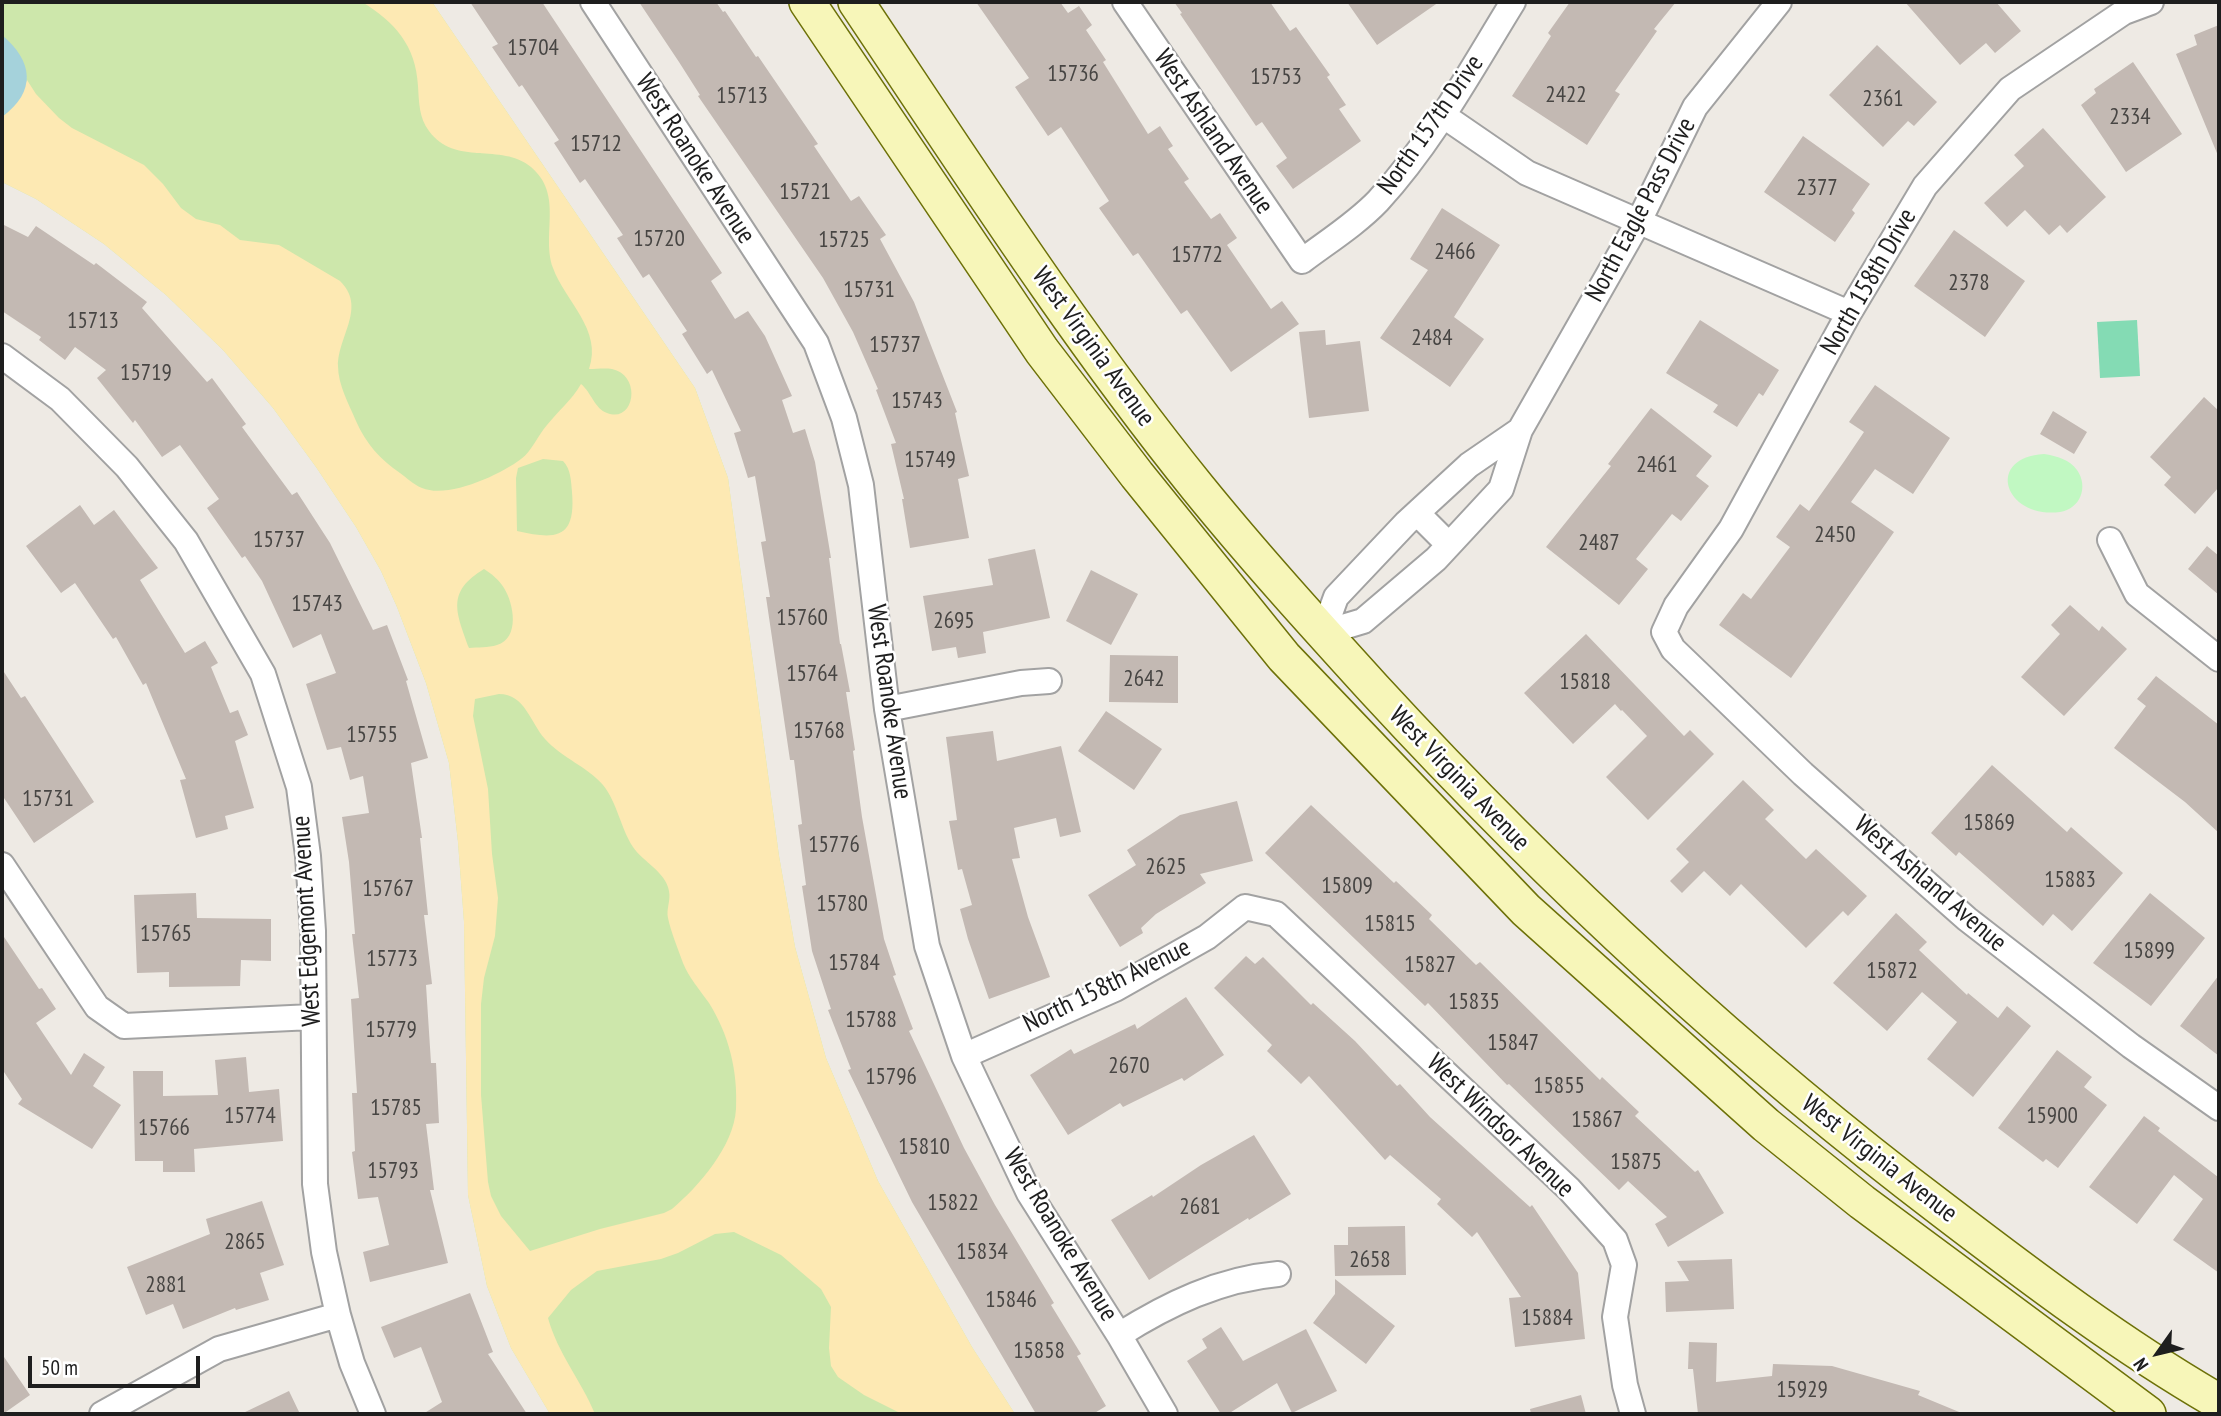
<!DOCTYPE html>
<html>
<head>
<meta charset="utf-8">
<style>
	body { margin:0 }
	#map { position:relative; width:2221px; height:1416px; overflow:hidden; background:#eeeae4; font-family:"PT Sans Narrow",sans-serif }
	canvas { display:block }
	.frame { position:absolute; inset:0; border:4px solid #1e1e1e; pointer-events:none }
	.north { position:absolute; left:2123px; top:1318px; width:70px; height:70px; -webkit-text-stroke:5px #fff; paint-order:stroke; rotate:236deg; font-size:19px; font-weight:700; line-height:28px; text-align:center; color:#1e1e1e }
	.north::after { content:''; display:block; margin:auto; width:24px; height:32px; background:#1e1e1e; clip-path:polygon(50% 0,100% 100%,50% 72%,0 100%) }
	.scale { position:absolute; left:28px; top:1356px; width:172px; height:32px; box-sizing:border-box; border:4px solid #1e1e1e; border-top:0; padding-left:9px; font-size:21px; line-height:24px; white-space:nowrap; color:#1e1e1e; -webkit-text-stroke:5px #fff; paint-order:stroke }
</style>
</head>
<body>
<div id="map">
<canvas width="2221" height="1416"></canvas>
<div class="frame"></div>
<div class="north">N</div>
<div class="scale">50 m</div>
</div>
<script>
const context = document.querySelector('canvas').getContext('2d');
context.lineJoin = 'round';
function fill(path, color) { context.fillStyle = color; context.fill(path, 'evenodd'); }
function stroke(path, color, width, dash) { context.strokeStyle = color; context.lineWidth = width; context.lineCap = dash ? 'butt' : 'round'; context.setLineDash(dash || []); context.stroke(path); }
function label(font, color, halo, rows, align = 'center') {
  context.font = font + ' "PT Sans Narrow",sans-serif'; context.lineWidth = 5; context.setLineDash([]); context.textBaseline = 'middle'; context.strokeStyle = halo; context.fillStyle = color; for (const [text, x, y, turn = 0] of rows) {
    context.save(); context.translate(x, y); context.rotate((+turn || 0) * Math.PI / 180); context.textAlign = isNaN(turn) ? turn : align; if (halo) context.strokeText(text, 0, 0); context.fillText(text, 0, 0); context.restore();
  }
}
const grass = new Path2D(`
	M2,2h430l263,386 33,90 51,378 16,91 31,111 52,123 94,166 43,67h-465l-39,-66 -24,-62 -19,-91 -4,-273 -6,-80 -9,-79 -23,-80 -29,-76 -16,-36 -25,-44 -40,-60 -43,-59 -50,-58 -57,-55 -62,-51 -68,-45 -34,-17z`);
const sand = new Path2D(`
	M362,2h70l263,386 33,90 51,378 16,91 31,111 52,123 94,166 43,67h-113l-38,-19 -26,-18 -7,-11 -2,-18 2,-41 -10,-18 -40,-34 -47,-23 -19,2 -37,19 -17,6 -64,12 -26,19 -23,28c10,36 33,62 47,96h-45l-39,-66 -24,-62 -19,-91 -4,-273 -6,-80 -9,-79 -23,-80 -29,-76 -16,-36 -25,-44 -40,-60 -43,-59 -50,-58 -57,-55 -62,-51 -68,-45 -34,-17v-65l14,-14 11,-23 9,14 23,24 13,10 72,37 19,19 18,24 15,11 24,6 20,15 39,5 61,36c27,26 -2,55 -2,85 0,19 11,38 18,55 10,23 24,38 44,52 7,5 14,12 22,15 26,11 78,-13 99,-29 11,-8 17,-24 26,-34 11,-14 25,-25 34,-41 10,8 14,25 26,29 28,11 35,-38 5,-44 -7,-1 -16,0 -23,0 14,-39 -24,-68 -36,-101 -12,-34 11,-73 -22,-101 -30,-25 -76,0 -102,-36 -10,-13 -10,-29 -11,-45 -2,-40 -23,-64 -56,-84zM543,459l20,2c8,8 8,20 9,31 4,47 -16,48 -55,39l-1,-53 2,-10zM484,569c8,5 15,11 20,19 10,16 16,50 -7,57 -9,3 -19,2 -28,3 -13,-36 -23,-56 15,-79zM499,694c26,0 31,28 46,45 17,19 43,28 58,46 15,19 17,42 30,62 10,15 33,25 36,44 2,9 -3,18 -1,27 3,14 10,31 15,45 6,15 17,27 26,40 20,32 29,68 27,106 -2,37 -37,77 -64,100l-8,4 -64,16 -70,22 -29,-35 -10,-20 -3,-14 -7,-87v-91l3,-26 11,-42 3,-38 -6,-44 -4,-65 -15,-73 2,-17z`);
const park = new Path2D(`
	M2044,454c13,2 26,6 33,16 12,17 3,39 -17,42 -55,7 -76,-54 -16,-58z`);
const pitch = new Path2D(`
	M2137,320l3,56 -40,2 -3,-56z`);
const water = new Path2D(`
	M2,35c31,26 35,56 0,82z`);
const building = new Path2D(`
	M470,2h72l180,271 -11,8 24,38 13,-8 17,25 27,60 -10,4 11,33 12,-4 10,33 16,96h-2l11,86h1l9,48h-4l9,58 -2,1 9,66 22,122 12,36 -3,1 20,53 -4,2 55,117 31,57 59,98 -3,2 30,49 -4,2 29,50 -13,8h-57l-124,-212 -64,-132 3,-1 -23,-59 3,-1 -19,-58 -10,-65 4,-1 -8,-60 4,-1 -8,-64h-4l-24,-163h4l-9,-55 5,-1 -11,-65 -7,2 -14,-45 7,-2 -29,-61 -5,4 -25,-40 5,-3 -38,-57 -6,4 -26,-40 6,-3 -38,-56 -5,4 -26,-40 5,-3 -37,-55 -3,2 -27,-40 6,-3z
	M639,2h77l7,10 2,-1 31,46 2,-1 60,88 -4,2 37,55 8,-5 27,39 -6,4 34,63 43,110 -2,1 14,63 -11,3 11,59 -59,10 -8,-49h2l-13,-55 5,-1 -20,-53 2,-1 -25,-57 -30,-54 -125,-182 2,-1 -21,-33z
	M976,2h84l8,11 11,-7 13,19 -6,5 20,30 -3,2 45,72 12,-8 13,20 -5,3 21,30 -5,3 27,37 9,-6 17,25 -10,7 17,25 27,39 11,-8 17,23 -68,48 -44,-62 -6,4 -43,-61 -5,3 -34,-48 10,-7 -48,-74 -13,9 -33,-49 14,-9z
	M1174,2h96l20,29 6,-4 34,48 -3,2 19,28 -7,4 22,32 -68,48 -17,-23 11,-8 -25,-36 -6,4 -76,-112 2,-1z
	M1347,2h92l-62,43z
	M1570,2h106l-22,27 3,2 -42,60 5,3 -33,51 -75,-49 39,-60 -3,-3z
	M1905,2h91l25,29 -26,22 -9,-10 -26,22z
	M2219,25v133l-43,-104 21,-9 -3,-10z
	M1877,45l60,57 -23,24 -6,-5 -25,26 -54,-52z
	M2133,62l49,72 -56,38 -45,-67 15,-12 -2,-4z
	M2043,128l63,69 -39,36 -7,-8 -11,10 -24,-25 -18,17 -23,-24 40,-37 -10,-11z
	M1803,136l67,48 -18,26 3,3 -20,29 -71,-50z
	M1442,208l58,37 -46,72 30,22 -34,48 -70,-49 48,-68 -18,-11z
	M2,224l26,13 8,-11 58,39 2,-2 51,39 -5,6 65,74 5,-4 34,46 -4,3 50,68 5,-3 33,51 43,87 14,-5 21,55 -2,1 22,77 -17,5 11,75h-2l8,77h-4l8,69 -6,1 5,78h5l3,60 -13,1 8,66h-4l18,73 -78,19 -7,-30 26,-7 -11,-48 -20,2 -6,-47 3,-1 -3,-58h5l-6,-94 8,-1 -7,-64h3l-6,-72 -7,-45 27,-4 -6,-37 -13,4 -9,-33 -14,3 -21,-66 30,-11 -15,-39 -28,14 -31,-67 -17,-25 -3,2 -35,-50 12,-9 -39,-54 -18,12 -27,-37 -2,3 -36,-45 9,-8 -31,-23 -10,13 -26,-20 2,-3 -39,-26z
	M1954,230l71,51 -40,56 -71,-51z
	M1700,320l79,50 -16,26 -4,-3 -22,34 -24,-15 5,-7 -52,-32z
	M1325,330l1,15 34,-4 9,70 -60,7 -10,-86z
	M1875,385l75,53 -37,56 -38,-25 -24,33 43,30 -103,146 -72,-53 24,-32 8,6 39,-52 -14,-10 24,-33 9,7 34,-48 21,-31 -15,-10z
	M2204,397l15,14v76l-24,27 -31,-29 7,-8 -21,-20z
	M1651,408l61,48 -16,20 13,10 -28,35 -9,-7 -36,45 12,10 -29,36 -73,-58 65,-81 -3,-2z
	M2053,411l34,21 -13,22 -34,-20z
	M80,505l14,20 20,-15 44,58 -18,12 45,73 20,-12 13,22 -7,4 19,46 8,-3 10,25 -13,6 19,67 -29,8 3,13 -32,9 -16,-58 6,-1 -40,-96 -3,2 -27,-48 -3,2 -38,-56 -14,10 -35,-47z
	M2207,546l12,10v39l-31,-26z
	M1035,549l15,69 -67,14 3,21 -28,5 -2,-11 -24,4 -9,-55 70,-11 -5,-26z
	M1091,570l47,24 -27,51 -45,-24z
	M2070,605l29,26 3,-5 25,23 -63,67 -43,-39 39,-43 -9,-9z
	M1586,634l98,102 6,-6 24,24 -66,66 -42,-43 41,-41 -25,-26 -1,1 -6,-7 -42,40 -49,-51z
	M1110,655l68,1v47l-69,-1z
	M2,669l19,29 4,-2 69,106 -60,41 -32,-48z
	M2156,676l63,49v108l-34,-31 -71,-54 32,-42 -9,-7z
	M1106,711l56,38 -28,41 -56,-39z
	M993,731l4,30 64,-15 20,86 -21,5 -4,-19 -42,10 6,30 -8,1 16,58 22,60 -61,22 -21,-60 -8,-30 12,-4 -10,-36 -4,1 -9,-49 8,-1 -11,-83z
	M1992,765l75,67 4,-5 52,46 -51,58 -19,-17 -10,12 -84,-74 -3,4 -25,-23z
	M1743,780l31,30 -9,9 41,40 10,-10 51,47 -19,20 -5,-5 -37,37 -65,-64 -11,12 -26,-25 -22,22 -12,-12 19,-19 -13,-13z
	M1237,801l16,60 -53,13 6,9 -50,31 -15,14 2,5 -23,14 -32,-52 48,-30 -9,-15 53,-35z
	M1311,805l83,78 2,-2 36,34 -3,4 47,46 4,-3 120,118 2,-3 37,35 -4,4 60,56 3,-2 26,43 -56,34 -13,-23 12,-7 -39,-36 -9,9 -110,-106 -2,1 -79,-82 -3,3 -160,-153z
	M196,893l1,25 74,1v42l-30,-1 -1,26 -71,1v-15l-32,1 -3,-78z
	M2150,893l55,45 -54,68 -58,-43z
	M1896,913l31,29 -8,8 48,45 1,-2 30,25 9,-12 24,20 -58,71 -46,-38 30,-37 -35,-30 -35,39 -54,-48z
	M2,934l37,55 3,-1 14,21 -20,14 35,52 13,-22 21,14 -12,19 28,19 -29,44 -74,-45 4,-5 -20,-30z
	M1246,956l9,8 8,-7 48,48 2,-2 42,38 42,45 3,-2 30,33 100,90 2,-2 46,68 7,66 -70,8 -6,-49 12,-1 -44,-65 -5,5 -35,-33 4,-5 -51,-44 -5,5 -76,-84 -8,8 -34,-33 5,-6 -58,-57z
	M2219,975v81l-39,-30z
	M1186,997l38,58 -40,26 -2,-3 -59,29 -3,-4 -52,32 -38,-60 41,-26 3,5 61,-30 2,5z
	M2057,1050l35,27 -8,10 23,18 -49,63 -12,-9 -3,3 -45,-34z
	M246,1057l3,35 30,-3 4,52 -89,8 1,23h-32v-11h-28l-2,-90h30v25l55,-1 -3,-35z
	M2144,1116l16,12 -2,3 60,46 1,-1v97l-46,-33 30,-41 -29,-24 -37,49 -48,-37z
	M1254,1135l37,59 -42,26 -1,-2 -99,62 -38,-60 41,-25 1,2 48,-32z
	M262,1201l22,64 -24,8 9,27 -33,10 -1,-2 -52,21 -10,-25 -27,11 -19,-48 83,-33 -4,-15z
	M1405,1226l1,49 -71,1 -1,-31h14v-18z
	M1732,1259l2,50 -68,3 -1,-30 24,-1 -12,-20z
	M1335,1279l60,47 -29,38 -53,-41 22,-29z
	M470,1293l23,59 -5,2 39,60h-104l19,-12 -21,-55 -27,11 -13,-31z
	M1221,1327l22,34 63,-32 31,62 -45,22 -15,-30 -49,31h-7l-34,-53 20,-13 -5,-9z
	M1689,1342l28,1 -1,39 56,-6 1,-12 59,2 88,25 -2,4 46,19h-266l-5,-45h-5z
	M2,1354l28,41 -27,19h-1z
	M289,1391l11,23h-59z
	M1581,1395l5,19h-55l-1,-5z`);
const minor = new Path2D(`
	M593,2l223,341 28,75 17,67 26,224 40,237 37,110 65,137 90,142 46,79
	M1125,2l177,259c25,-19 54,-37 76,-60 54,-59 93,-131 135,-199
	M2151,2l-27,10 -114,77 -85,97 -76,127 -118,216 -55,77 -12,26 9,17 130,125 164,145 164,127 88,62
	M1444,116l83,57 322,140
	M2,356l58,43 67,68 59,74 77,133 36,113 9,69 5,75 2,253 9,68 14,63 14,48 21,51
	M1417,513l32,32
	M2110,540l27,54 82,65
	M1323,633l40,-12 73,-62 65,-70 19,-59 119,-209 56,-114 84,-105
	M1323,633l13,-36 70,-74 63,-58 51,-35
	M887,709l134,-26 28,-2
	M2,865l95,142 27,19 188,-9
	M964,1056l151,-67 92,-52 38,-30 31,7 293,275 46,51 9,25 -9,52 10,68 8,29
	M1119,1335c49,-31 101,-56 159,-61
	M102,1414l117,-65 119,-34`);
const secondary = new Path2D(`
	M807,2l235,349 95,124 147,182 242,253 240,215 96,77 286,212
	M856,2c110,164 217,331 342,486 56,69 116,135 176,201 175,190 363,365 569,521 89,68 179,136 276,192`);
const numberNames = [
	["15704",533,48],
	["15736",1073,74],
	["15753",1276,77],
	["2422",1566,95],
	["15713",742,96],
	["2361",1883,99],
	["2334",2130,117],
	["15712",596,144],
	["2377",1817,188],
	["15721",805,192],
	["15720",659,239],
	["15725",844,240],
	["2466",1455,252],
	["15772",1197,255],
	["2378",1969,283],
	["15731",869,290],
	["15713",93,321],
	["2484",1432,338],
	["15737",895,345],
	["15719",146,373],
	["15743",917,401],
	["15749",930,460],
	["2461",1657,465],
	["2450",1835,535],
	["15737",279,540],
	["2487",1599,543],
	["15743",317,604],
	["15760",802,618],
	["2695",954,621],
	["15764",812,674],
	["2642",1144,679],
	["15818",1585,682],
	["15768",819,731],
	["15755",372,735],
	["15731",48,799],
	["15869",1989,823],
	["15776",834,845],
	["2625",1166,867],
	["15883",2070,880],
	["15809",1347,886],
	["15767",388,889],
	["15780",842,904],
	["15815",1390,924],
	["15765",166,934],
	["15899",2149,951],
	["15773",392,959],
	["15784",854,963],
	["15827",1430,965],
	["15872",1892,971],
	["15835",1474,1002],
	["15788",871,1020],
	["15779",391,1030],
	["15847",1513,1043],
	["2670",1129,1066],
	["15796",891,1077],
	["15855",1559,1086],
	["15785",396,1108],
	["15774",250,1116],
	["15900",2052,1116],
	["15867",1597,1120],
	["15766",164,1128],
	["15810",924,1147],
	["15875",1636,1162],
	["15793",393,1171],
	["15822",953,1203],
	["2681",1200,1207],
	["2865",245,1242],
	["15834",982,1252],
	["2658",1370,1260],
	["2881",166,1285],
	["15846",1011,1300],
	["15884",1547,1318],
	["15858",1039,1351],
	["15929",1802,1390]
];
const streetNames = [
	["North 157th Drive",1431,125,-55],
	["West Ashland Avenue",1213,132,56],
	["West Roanoke Avenue",695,159,57],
	["North Eagle Pass Drive",1641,210,-62],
	["North 158th Drive",1869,282,-60],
	["West Virginia Avenue",1093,347,54],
	["West Roanoke Avenue",889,702,82],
	["West Virginia Avenue",1459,779,46],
	["West Ashland Avenue",1930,884,41],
	["West Edgemont Avenue",307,921,-93],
	["North 158th Avenue",1107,986,-26],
	["West Windsor Avenue",1500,1126,44],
	["West Virginia Avenue",1879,1159,38],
	["West Roanoke Avenue",1060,1235,59]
];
fill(grass, '#cde7ab');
fill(sand, '#fde9b3');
fill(park, '#c1f8c2');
fill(pitch, '#84dbb4');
fill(water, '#a5d2db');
fill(building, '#c3b9b3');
stroke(minor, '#a2a2a2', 28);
stroke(secondary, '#6d7108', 38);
stroke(minor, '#fff', 24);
stroke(secondary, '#f7f6b9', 35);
label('23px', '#474543', null, numberNames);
label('26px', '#1e1e1e', '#fff', streetNames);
</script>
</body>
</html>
